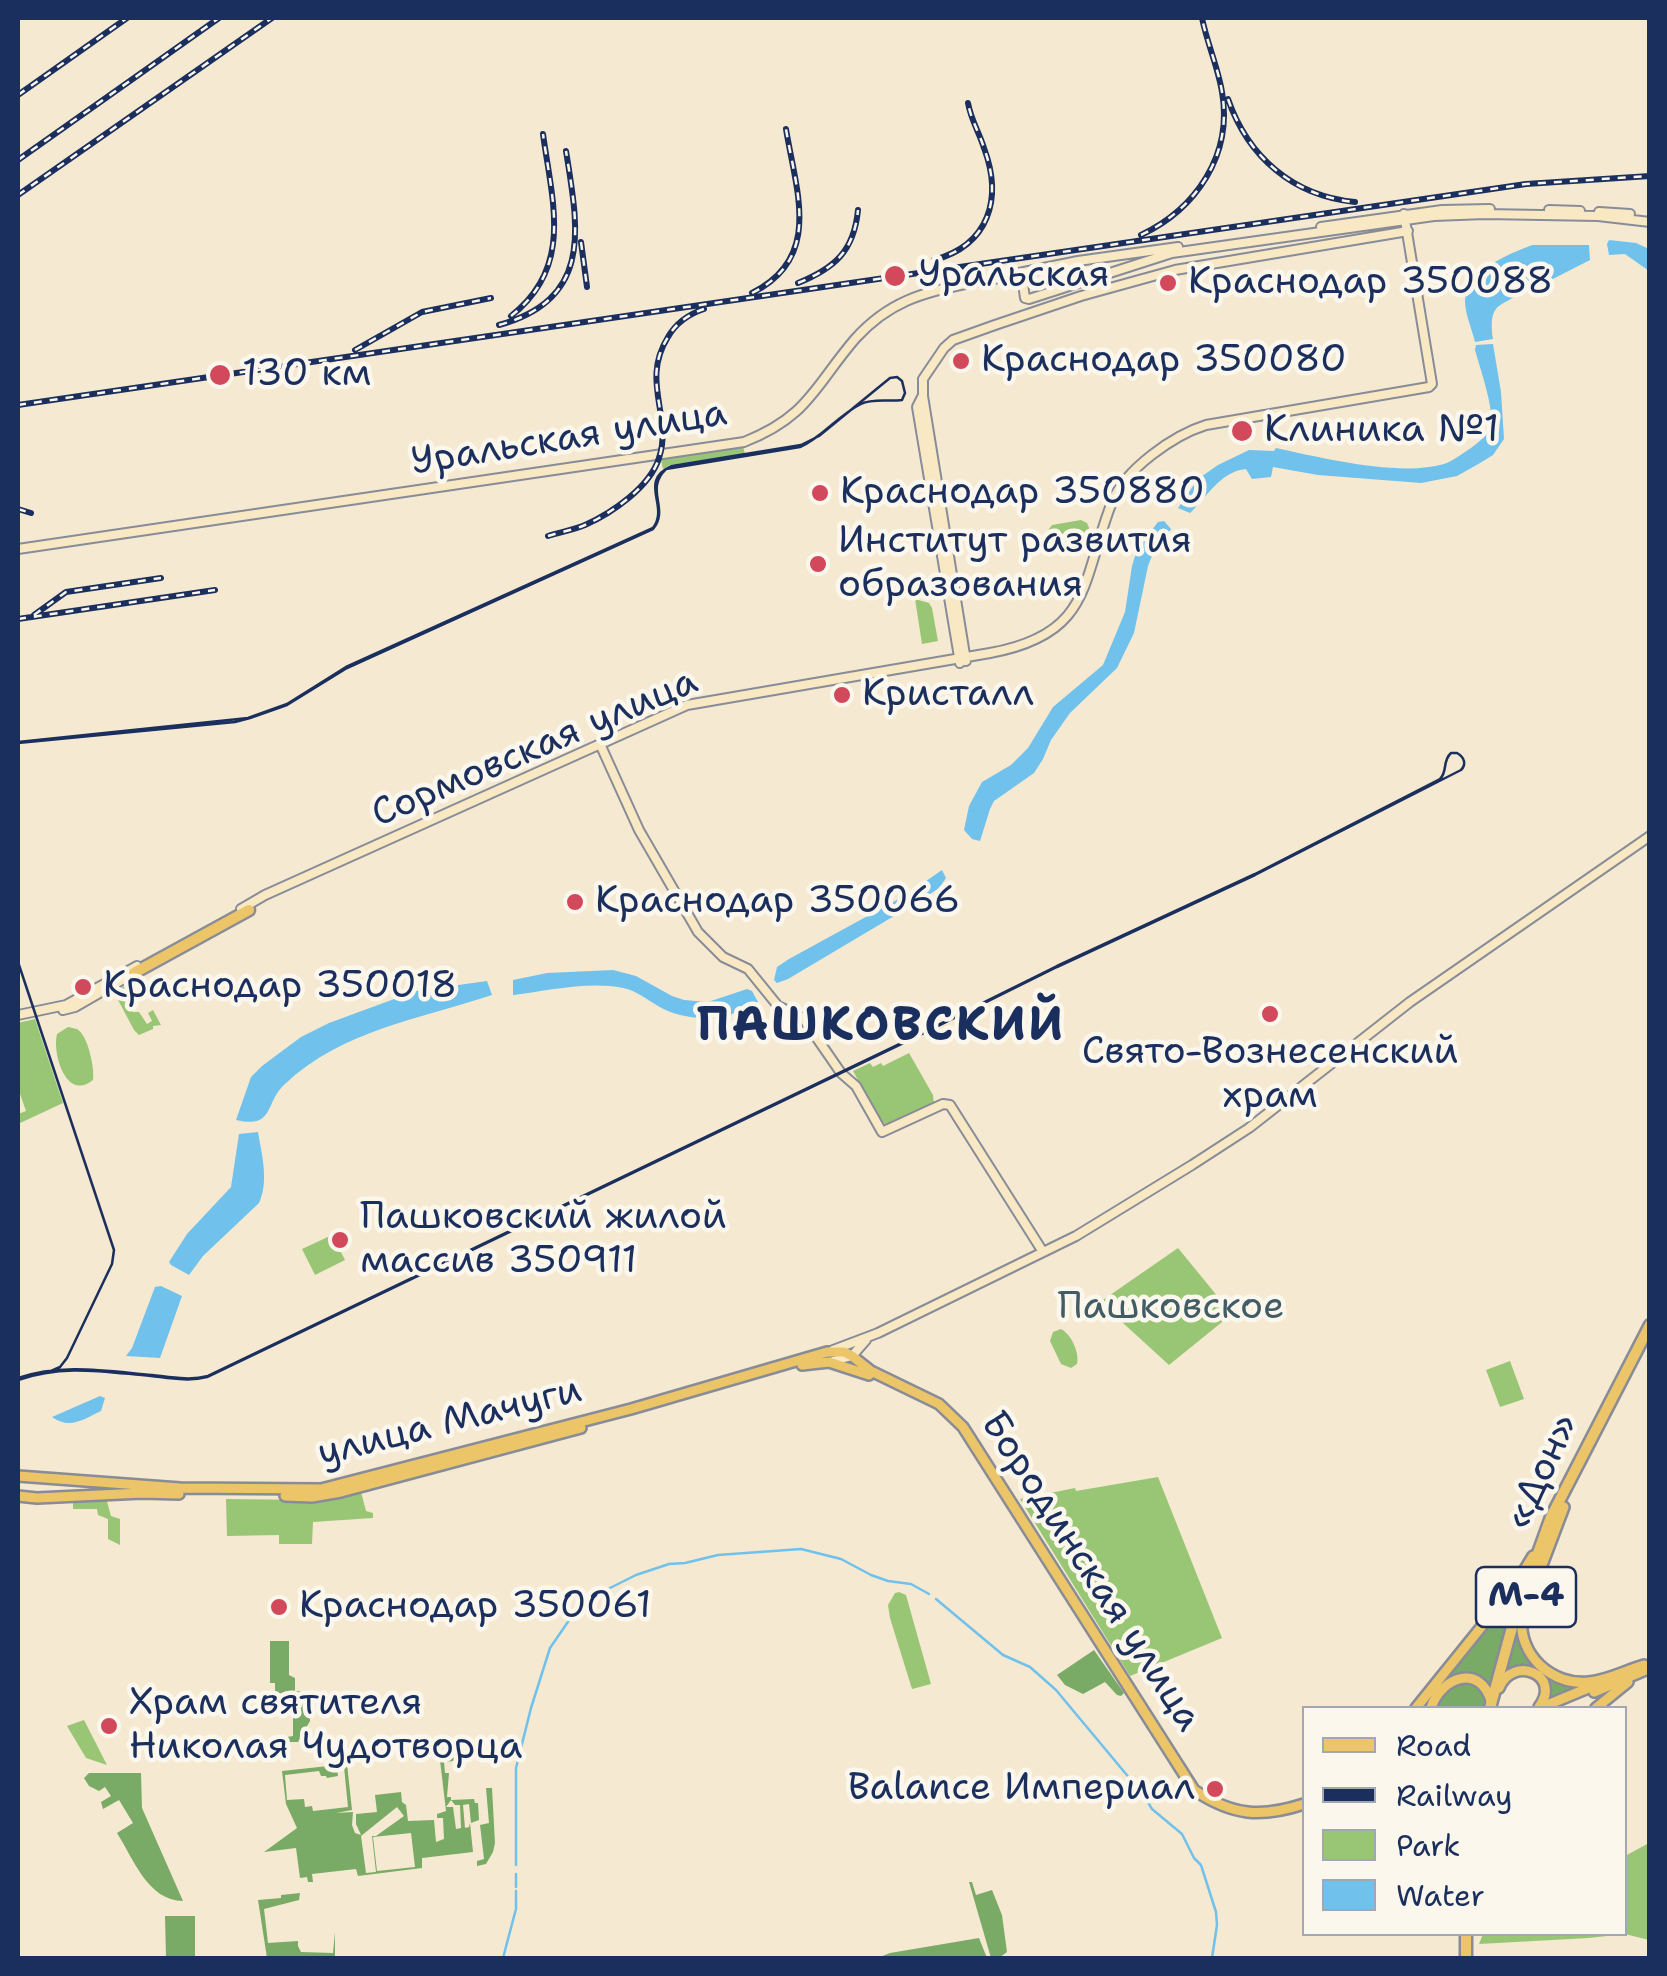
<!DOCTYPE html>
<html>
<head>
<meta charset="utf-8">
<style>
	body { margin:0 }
	#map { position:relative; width:1667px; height:1976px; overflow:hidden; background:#f5e9d2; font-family:"Shantell Sans",sans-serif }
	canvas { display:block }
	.frame { position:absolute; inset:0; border:20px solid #1b2f5e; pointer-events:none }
	.legend { position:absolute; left:1302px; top:1706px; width:325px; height:230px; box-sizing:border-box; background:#fbf7ec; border:2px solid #a1a7b3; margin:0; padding:12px 18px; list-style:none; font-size:30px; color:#1b2f5e }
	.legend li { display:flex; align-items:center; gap:20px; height:50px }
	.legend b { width:50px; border:2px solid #a1a7b3 }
</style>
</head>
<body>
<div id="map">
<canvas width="1667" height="1976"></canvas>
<div class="frame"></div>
<ul class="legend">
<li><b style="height:12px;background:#edc569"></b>Road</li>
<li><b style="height:12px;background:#1b2f5e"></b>Railway</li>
<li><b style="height:28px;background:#99c674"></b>Park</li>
<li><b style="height:28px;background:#70c1eb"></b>Water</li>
</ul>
</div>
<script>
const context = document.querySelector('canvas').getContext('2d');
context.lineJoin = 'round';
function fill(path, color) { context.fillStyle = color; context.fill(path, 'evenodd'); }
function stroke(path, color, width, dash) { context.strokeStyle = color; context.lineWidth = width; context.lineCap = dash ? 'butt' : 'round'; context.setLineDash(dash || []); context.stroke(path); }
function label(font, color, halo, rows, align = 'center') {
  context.font = font + ' "Shantell Sans",sans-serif'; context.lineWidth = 9; context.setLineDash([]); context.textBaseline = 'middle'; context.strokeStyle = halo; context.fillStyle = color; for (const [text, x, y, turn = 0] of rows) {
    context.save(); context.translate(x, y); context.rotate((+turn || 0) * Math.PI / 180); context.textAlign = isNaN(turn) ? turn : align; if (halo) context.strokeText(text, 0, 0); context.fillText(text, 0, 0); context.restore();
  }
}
const green = new Path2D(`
	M743,446l2,8 -75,11 -7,4 -2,-9 5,-3z
	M1081,520l6,3c11,20 -16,20 -30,22l-9,-6 -1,-7 5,-7z
	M915,599l14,4 3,5 6,33 -16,3z
	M125,986l1,7 -2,3 9,16h6l8,12 5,-3 -4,-8 5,-3 8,15 -8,1v3l-14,6 -5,-5 -17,-32 3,-10z
	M35,1019l28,84 -45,21v-10l8,-3 -8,-23v-65z
	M68,1027c3,1 6,1 9,2 11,6 18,40 16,51 -27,22 -41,-27 -36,-46z
	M909,1053l24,42 1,9 -47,22 -8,-8 -26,-47 17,-8 3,4 8,-4 2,3z
	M332,1235l13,25 -30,15 -13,-26z
	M1178,1248l54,66 -63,51 -69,-63z
	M1061,1329c10,5 19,24 16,35l-6,4 -10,-4 -11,-23 3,-9z
	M1510,1361l14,38 -24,8 -14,-37z
	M1158,1477l64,161 -92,38 -110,-177 55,-11 1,3z
	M361,1492l5,19 7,2v5l-60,4 -1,22h-33v-9l-52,1 -1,-37 88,1z
	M106,1498l5,18 9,3v26l-12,-6v-20l-10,-4 -1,-6h-24v-7l6,-3z
	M899,1592l7,3 25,89 -19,5 -22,-71 -2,-13 7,-12z
	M84,1720l23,45 -21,-7 -19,-32z
	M1649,1843v97l-24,-6 -36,4 -110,6 4,-10h141l1,-78z`);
const forest = new Path2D(`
	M1527,1573l-36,121 -4,-7 -34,-9 -24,30h-10z
	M1521,1617l-1,11 20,41 50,15 -47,20 4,-8 -12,-24 -31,3z
	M270,1641h19v34l6,3v13l15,1v29l-12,21h-11v-5l6,-1v-42l-18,-1v-10h-5z
	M1094,1650l30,43 -3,3 -4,-1 -12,-13 -22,12 -18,-9 -8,-10z
	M1471,1680l14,14 3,14h-55c6,-17 20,-25 38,-28z
	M455,1757l-2,4 -9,1 1,11h4l-2,24h4v3l-5,7h7l3,22 5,-1 -1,-23h-5l-4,-5 23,-1 1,4h3l1,17 -8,3 -2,-19 -6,1 2,23 4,-1 1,-4 3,29 -51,6v10l-64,8 -2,-7 -44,5 1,8h-5l-1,-5 -7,1 -4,-30 -32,4 33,-24 -11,-24 -4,-33 65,-7 5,46 -16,3 17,-1 -1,13 3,8 6,2 -5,-11v-10l21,-2 -2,-17 26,-3 1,10 4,3 2,16 26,-1 2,22 8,-3 -1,-21h-6v-4l9,-3 -6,-51zM344,1767l4,40 -35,4 -1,-5 -7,1 -1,-8 -17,1 -2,-25 34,-4 2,5h5l1,2 11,-2 -1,-8zM397,1807l7,9 -28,20h-4l4,36 -10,1 -5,-37zM411,1833l4,34 -38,4 -4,-34z
	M89,1773h52l1,35 41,93c-35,0 -50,-43 -66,-68l16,-10 -14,-23 -16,9 -2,-7 10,-6 -6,-9 -6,4 -10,-5 -5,-8z
	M486,1788h6l3,55 -2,9 -7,12 -9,2v-5l7,-2 -4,-34 9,-2z
	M969,1882h3l4,13 16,-5 10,25 5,37 -8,6h-8z
	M300,1893l-1,7 -35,9 4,34 30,-2v5l3,6 32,1 2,-21v26h-68l-9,-58 23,-2v-3z
	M165,1916h30v42h-29z
	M979,1938l8,20h-110l13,-5z`);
const water = new Path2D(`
	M1609,240l27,3 13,6v22l-24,-17 -16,1 -2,-11z
	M1532,245h57l1,15 -49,25 -14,1c-21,24 -40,10 -34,53l-18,3c-3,-13 -10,-28 -10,-41 2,-31 42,-46 67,-56z
	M1493,344l8,48 3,47 -11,16 -13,8 -23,13 -36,7 -103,-8 -45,-8 -2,10 -19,2 -6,-10c-25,2 -39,28 -56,44l-12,-5 20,-29 20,-14 31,-15 25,1 2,-3c46,10 124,29 168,16 9,-3 19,-11 27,-16 8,-6 17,-13 20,-23 3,-17 -11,-57 -16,-75l1,-5z
	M1164,521l7,8 -18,24 -5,13 -14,67 -17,35 -47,45 -19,27 -8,19 -9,14 -40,28 -4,8 -10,32 -8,-2 -8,-9 5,-24 13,-24 29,-17 17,-17 25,-41 50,-42 22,-53 7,-46 5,-16 21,-28z
	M942,870l4,8 -7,10 -18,12 -133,79 -11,4 -3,-3 3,-13 12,-8 117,-64z
	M613,970l23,6 36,20 12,4 24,2 39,-13 5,2 6,11 -2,3c-32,15 -66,19 -98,1 -12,-7 -21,-15 -35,-18 -35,-7 -75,3 -110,7v-15l34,-7z
	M487,981l5,14c-72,24 -150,35 -207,89 -21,19 -10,45 -49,36l15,-43 11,-11 39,-29 28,-14 87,-32z
	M258,1132c4,23 11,50 1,71l-56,53 -14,19 -18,-10 -2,-3 18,-28 44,-47 8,-53z
	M161,1286l21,10 -22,62 -34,-2 6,-8 23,-61z
	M100,1396l5,2 -4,13c-17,8 -31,19 -49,6z`);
const stream = new Path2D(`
	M936,1599l67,56 27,12 26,23 85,102
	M1144,1796l8,13 30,25 12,24 7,7 15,47 1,13 -5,33
	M516,1865v-97l15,-60 19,-60 22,-32 24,-21 40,-20 33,-11 16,-1 33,-8 83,-6 40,10 30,16 17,6 23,3 18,10
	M516,1874v13
	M503,1958l13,-49v-18`);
const secondary = new Path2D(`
	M1549,210l31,1
	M1599,212l31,2
	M1321,227l121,-17 48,-1
	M1009,275l69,-14 100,-14
	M922,397l-5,10 43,256
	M18,549l726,-107c64,-25 70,-55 111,-103 33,-37 68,-47 115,-56 15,-3 31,-6 46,-6l7,7 2,14 4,1 143,-46 262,-37 51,-2 113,2 52,6
	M966,661l-43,-265v-17l21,-31 9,-8 42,-15 86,-29 94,-26 233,-39
	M600,744l39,86 59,102 25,25 25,12 30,37 25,12 38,55 15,13 26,46 61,-28 7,1 93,147
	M241,909l24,-14 422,-190 303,-52c103,-19 91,-72 122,-151 13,-33 62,-67 94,-77l223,-38 3,-3 -28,-170
	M63,1010l12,-3 59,-34
	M18,1015l48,-10 71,-39
	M833,1350l45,-17 198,-97 116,-71 57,-37 161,-126 240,-166
	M833,1361l19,-5 14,-16`);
const primary = new Path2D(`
	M802,1365l27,-3 40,13
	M18,1476l162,12 141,1 310,-80 196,-57h17l8,4 19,15 68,33 24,23 231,363c39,26 67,28 110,14
	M18,1496l19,2 105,-5 37,1
	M285,1496l27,1 29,-5 240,-64
	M1564,1507l-42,111c-4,37 30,68 67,64 20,-2 37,-12 55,-17
	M1499,1688c14,-34 64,-13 40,19
	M1594,1692l56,-24
	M1416,1708l100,-124 17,-28
	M1431,1708c10,-31 49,-45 60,-7
	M1540,1708l58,-24
	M1596,1708l32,-26`);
const trunk = new Path2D(`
	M134,973l115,-63
	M1490,1708l24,-88 37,-103 99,-192
	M1466,1934v24`);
const tram = new Path2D(`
	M18,742l230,-24 39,-14 59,-37 307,-139c17,-22 -16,-47 19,-62l129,-21 18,-9 71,-58 7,-1 5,4 3,12 -3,7c-13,2 -29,-2 -41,4 -23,11 -38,33 -61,43l-134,22c-22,21 4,39 -13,60l-306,139 -60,37 -37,13 -15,4 -217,21
	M18,962l96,288 -2,14 -45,94 -7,9 -9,4
	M18,1378c44,-15 88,-7 134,-3 18,2 38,6 56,1l700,-336 149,-74 198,-92 185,-95c8,-8 2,-18 11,-26h6c7,4 10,11 4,17l-206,105 -198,92 -149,74 -701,336c-18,5 -38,1 -56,-1 -47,-4 -87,-12 -133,4`);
const rail = new Path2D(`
	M18,95l109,-77
	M1228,99c20,58 65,97 127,103
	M18,160l201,-142
	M18,195l254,-177
	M1141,235c55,-26 92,-80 81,-143 -4,-25 -15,-49 -20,-74
	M581,242l6,45
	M934,260c55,-15 69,-61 50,-112 -5,-16 -13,-28 -16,-45
	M798,283c37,-15 56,-32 60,-73
	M752,293c71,-35 44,-102 34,-164
	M511,316c63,-49 41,-115 32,-182
	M499,325c95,-26 79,-98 67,-174
	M355,350l67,-38 69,-14
	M18,405l1508,-221 124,-8
	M18,509l13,4
	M548,536c12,-4 26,-6 37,-11 27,-12 65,-38 74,-67 14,-42 -19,-76 9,-121 8,-14 21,-23 36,-28
	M34,615l32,-23 95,-14
	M18,619l197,-29`);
const markers = [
	[895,276,12,"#d1495b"],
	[1168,283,10,"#d1495b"],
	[961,361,10,"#d1495b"],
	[220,375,12,"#d1495b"],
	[1242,431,12,"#d1495b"],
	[820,493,10,"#d1495b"],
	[818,564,10,"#d1495b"],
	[842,695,10,"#d1495b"],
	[575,902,10,"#d1495b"],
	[83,987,10,"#d1495b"],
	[1270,1014,10,"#d1495b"],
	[340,1240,10,"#d1495b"],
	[279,1607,10,"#d1495b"],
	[109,1726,10,"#d1495b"],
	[1215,1789,10,"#d1495b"]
];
const shields = [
	[1526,1597,100]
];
const shieldNames = [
	["М-4",1526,1597]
];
const poiNames = [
	["Уральская",918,276],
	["Краснодар 350088",1188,283],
	["Краснодар 350080",981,361],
	["130 км",242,375],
	["Клиника №1",1264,431],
	["Краснодар 350880",840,493],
	["Институт развития",838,542],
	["образования",838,586],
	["Кристалл",862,695],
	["Краснодар 350066",595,902],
	["Краснодар 350018",103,987],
	["Свято-Вознесенский",1270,1053,"center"],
	["храм",1270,1097,"center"],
	["Пашковский жилой",360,1218],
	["массив 350911",360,1262],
	["Краснодар 350061",299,1607],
	["Храм святителя",129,1704],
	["Николая Чудотворца",129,1748],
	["Balance Империал",1195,1789,"right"]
];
const streetNames = [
	["Уральская улица",569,439,-9],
	["Сормовская улица",535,749,-23],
	["улица Мачуги",450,1423,-14],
	["«Дон»",1543,1472,-65],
	["Бородинская улица",1090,1572,57]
];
const parkNames = [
	["Пашковское",1171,1308]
];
const districtNames = [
	["ПАШКОВСКИЙ",881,1027]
];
fill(green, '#99c674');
fill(forest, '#7aab66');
fill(water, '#70c1eb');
stroke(stream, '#70c1eb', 2.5);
stroke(secondary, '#888c98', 12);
stroke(primary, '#888c98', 14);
stroke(trunk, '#888c98', 15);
stroke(secondary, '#f8e8c3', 8);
stroke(primary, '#edc569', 9);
stroke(trunk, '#edc569', 10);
stroke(tram, '#1b2f5e', 2.5);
stroke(rail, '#1b2f5e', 6);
stroke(rail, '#fbf7ec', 2.5, [8]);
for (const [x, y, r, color] of markers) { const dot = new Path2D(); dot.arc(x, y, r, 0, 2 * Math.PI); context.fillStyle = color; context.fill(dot); stroke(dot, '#fbf7ec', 4); }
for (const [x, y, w] of shields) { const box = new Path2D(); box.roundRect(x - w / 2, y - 30, w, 60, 8); context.fillStyle = '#fbf7ec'; context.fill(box); stroke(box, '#1b2f5e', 2.5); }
label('bold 35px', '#1b2f5e', null, shieldNames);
label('38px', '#1b2f5e', '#fbf7ec', poiNames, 'left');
label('38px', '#1b2f5e', '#fbf7ec', streetNames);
label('38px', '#415c65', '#fbf7ec', parkNames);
context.letterSpacing = '2.5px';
label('bold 48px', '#1b2f5e', '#fbf7ec', districtNames);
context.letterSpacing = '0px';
</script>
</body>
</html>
